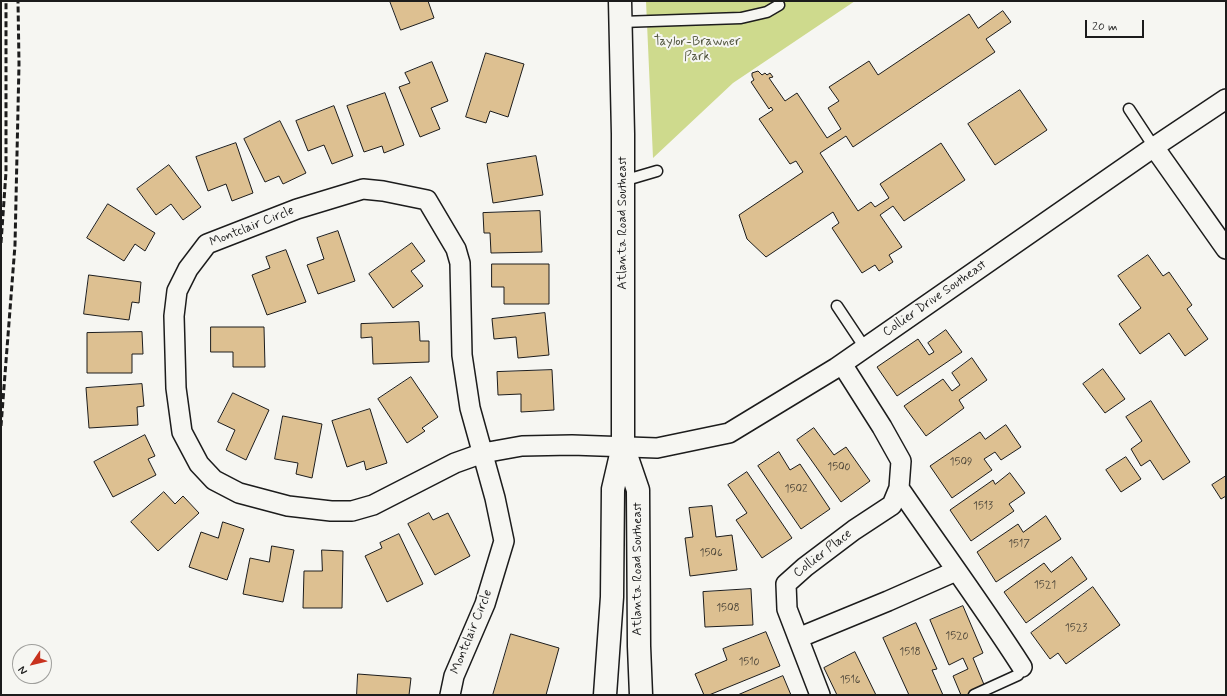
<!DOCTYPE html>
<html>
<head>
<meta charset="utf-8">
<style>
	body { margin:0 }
	#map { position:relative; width:1227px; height:696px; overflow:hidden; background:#f6f6f2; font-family:Mynerve,sans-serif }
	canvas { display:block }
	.frame { position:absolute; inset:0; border:2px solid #1c1c1c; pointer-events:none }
	.north { position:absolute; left:12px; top:644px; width:40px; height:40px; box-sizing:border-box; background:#f6f6f2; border:1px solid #9f9f9c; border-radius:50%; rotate:235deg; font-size:11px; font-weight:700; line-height:16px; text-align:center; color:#1c1c1c }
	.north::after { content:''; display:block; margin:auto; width:14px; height:18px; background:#c8321e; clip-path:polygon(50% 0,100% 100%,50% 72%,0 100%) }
	.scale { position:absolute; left:1085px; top:20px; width:59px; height:18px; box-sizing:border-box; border:2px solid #1c1c1c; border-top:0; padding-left:5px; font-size:12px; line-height:14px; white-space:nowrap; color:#1c1c1c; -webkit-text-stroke:3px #f6f6f2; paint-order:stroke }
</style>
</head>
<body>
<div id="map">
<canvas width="1227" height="696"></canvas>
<div class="frame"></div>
<div class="north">N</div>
<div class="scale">20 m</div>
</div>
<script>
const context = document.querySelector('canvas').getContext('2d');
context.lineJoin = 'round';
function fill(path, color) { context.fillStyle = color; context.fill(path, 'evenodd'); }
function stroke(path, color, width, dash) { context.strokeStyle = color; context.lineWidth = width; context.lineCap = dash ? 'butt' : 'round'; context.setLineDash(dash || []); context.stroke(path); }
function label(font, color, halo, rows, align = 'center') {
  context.font = font + ' Mynerve,sans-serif'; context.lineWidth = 4; context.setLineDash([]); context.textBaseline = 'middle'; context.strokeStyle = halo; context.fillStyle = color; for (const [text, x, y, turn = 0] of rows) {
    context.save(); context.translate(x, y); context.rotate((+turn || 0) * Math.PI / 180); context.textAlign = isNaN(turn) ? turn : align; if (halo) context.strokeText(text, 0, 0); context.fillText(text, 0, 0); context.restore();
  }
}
const green = new Path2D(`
	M646,1h209l-122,82 -80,75z`);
const building = new Path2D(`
	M390,1h38l6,17 -33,12z
	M1003,11l8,11 -25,17 9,13 -142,95 -7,-11 -26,17 38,58 13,-9 4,5 14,-9 -9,-14 61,-41 24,37 -61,41 -11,-15 -13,9 22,32 -13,8 4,7 -14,9 -4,-6 -13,8 -30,-45 7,-5 -6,-11 -67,45 -19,-18 -8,-24 64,-43 -7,-11 -6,3 -31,-45 14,-9 -2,-3 -2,2 -18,-27 3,-2 -2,-4v-3l6,-2 4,4 3,-2 2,2 3,-2 3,4 -4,1 16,23 12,-8 30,45 14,-9 -13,-21 11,-7 -10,-14 40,-26 9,14 91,-61 9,14z
	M486,53l38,11 -16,53 -18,-6 -4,12 -20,-6z
	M432,62l16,39 -17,7 9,21 -20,8 -21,-50 11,-4 -5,-10z
	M1020,90l27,40 -52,35 -27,-41z
	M385,93l19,52 -20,8 -2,-7 -18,6 -17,-46z
	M334,106l19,50 -21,8 -8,-19 -16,6 -12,-30z
	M280,121l26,52 -23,11 -4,-8 -14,6 -21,-43z
	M236,143l17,50 -21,8 -6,-17 -18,7 -12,-34z
	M536,156l7,39 -50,8 -6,-39z
	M169,165l32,42 -18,13 -12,-16 -15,11 -19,-26z
	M108,204l47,29 -10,18 -10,-7 -11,17 -37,-23z
	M540,211l2,41 -51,1 -1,-20h-6l-1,-20z
	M338,231l17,50 -37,13 -11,-29 17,-6 -7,-21z
	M412,243l13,18 -14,10 12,15 -30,22 -24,-34z
	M286,250l20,52 -39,13 -15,-40 18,-7 -4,-11z
	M1148,255l15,21 6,-4 23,33 -5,4 21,30 -23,17 -16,-23 -29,21 -21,-30 22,-16 -23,-32z
	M492,264h57v40h-45v-17h-12z
	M89,275l52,7 -2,21 -7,-1 -3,18 -45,-6z
	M545,313l4,42 -31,3 -2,-21 -22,2 -2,-20z
	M419,322l1,19h9v21l-56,2 -1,-27 -11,1v-14z
	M211,327h53l1,40h-32v-15h-22z
	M946,330l16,22 -65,44 -20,-29 41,-28 11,16 5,-3 -6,-9z
	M142,332l1,22h-11v19h-45v-40z
	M972,358l15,22 -28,20 5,8 -38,28 -22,-30 39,-27 9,12 8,-6 -8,-12z
	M1103,369l22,30 -20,14 -22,-29z
	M552,370l2,40 -33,2v-18l-23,1 -1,-23z
	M411,377l27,40 -16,11 3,3 -18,12 -29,-44z
	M142,384l2,22 -7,1 1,18 -49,3 -3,-40z
	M233,393l36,17 -23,50 -20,-10 9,-20 -17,-8z
	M1151,401l39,61 -27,18 -13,-20 -9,6 -10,-17 11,-8 -16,-24z
	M370,409l17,54 -21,7 -2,-9 -17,6 -15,-46z
	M283,416l39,8 -10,54 -16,-4 2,-11 -23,-4z
	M1006,425l15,22 -20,13 -6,-8 -11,7 8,11 -40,28 -22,-32 50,-34 5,7z
	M814,428l20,27 12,-8 24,34 -29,21 -44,-62z
	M145,435l10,21 -7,3 8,16 -43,22 -19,-35z
	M779,452l11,18 10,-6 30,45 -29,20 -43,-63z
	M1126,457l15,22 -20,13 -15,-22z
	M747,472l45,66 -30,20 -26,-38 11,-7 -19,-28z
	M1010,473l15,20 -16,11 5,7 -43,30 -21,-31 43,-30 2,4z
	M1226,476v20l-5,3 -9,-14z
	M164,492l11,12 8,-8 16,17 -41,38 -27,-29z
	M712,506l4,31 16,-2 5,35 -47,6 -5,-38 8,-1 -4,-29z
	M429,513l4,7 15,-7 22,43 -35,19 -27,-51z
	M1046,516l15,23 -65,43 -19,-30 41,-28 5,8z
	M223,522l21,7 -17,51 -38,-13 12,-35 17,6z
	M399,534l24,50 -36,18 -22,-46 17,-8 -2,-5z
	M272,546l22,4 -11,52 -40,-8 7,-36 19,4z
	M322,550l21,1 -1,57h-39l1,-37h18z
	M1072,557l15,22 -61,44 -22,-31 40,-29 7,9z
	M1093,587l27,38 -54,39 -8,-11 -8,6 -19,-26z
	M751,589l2,36 -48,2 -2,-35z
	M963,606l20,47 -10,5 12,29 -19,8h-5l-8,-19 15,-7 -5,-11 -14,7 -19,-45z
	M916,623l21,46 -5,1 11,25h-34l-26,-57z
	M766,632l14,34 -71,29h-5l-9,-21 32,-14 -4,-11z
	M511,634l48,14 -13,47h-53z
	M855,652l21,43h-39l-13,-27z
	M358,674l53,4 -2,17h-52z
	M783,676l8,19h-53z`);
const lane = new Path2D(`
	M621,22l120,-4 26,-6 12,-7
	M1129,109l25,38
	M623,181l34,-10
	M837,306l28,42
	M974,695l44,-20 4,-8`);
const street = new Path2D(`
	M1154,147l72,102
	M899,488c41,60 84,118 123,179
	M798,638l90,-37 68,-30
	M450,695l4,-19 31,-72 19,-63 -9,-43 -25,-90 -8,-53 -2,-92 -4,-14 -29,-49 -44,-9 -20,-2 -66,20 -90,35 -19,25 -11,22 -3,25 2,72 6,44 17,32 15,16 25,13 49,13 43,5h21l21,-6 82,-42 28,-10 39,-7 50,-1 85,3 72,-15 107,-65 318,-221 72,-48
	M820,695l-33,-86 -1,-25 19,-17 49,-37 38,-25 7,-17 2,-27 -19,-34 -40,-63`);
const secondary = new Path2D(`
	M623,446l15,44 1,156 2,49
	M605,695l7,-98 1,-108 10,-43v-312l-3,-133`);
const rail = new Path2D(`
	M1,243l5,-71v-171
	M1,426l14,-181 4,-181 -1,-63`);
const numberNames = [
	["1509",961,463],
	["1500",839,468],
	["1502",796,490],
	["1513",983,507],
	["1517",1019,545],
	["1506",711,554],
	["1521",1045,586],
	["1508",728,609],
	["1523",1076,629],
	["1520",957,637],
	["1518",910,653],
	["1510",749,663],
	["1516",850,681]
];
const parkNames = [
	["Taylor-Brawner",697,42],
	["Park",697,57]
];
const streetNames = [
	["Atlanta Road Southeast",623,223,-90],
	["Montclair Circle",252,227,-22],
	["Collier Drive Southeast",935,299,-35],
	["Collier Place",823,554,-38],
	["Atlanta Road Southeast",638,569,-90],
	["Montclair Circle",472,632,-68]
];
fill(green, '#ceda8d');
fill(building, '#ddc091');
stroke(building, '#1c1c1c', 1);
stroke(lane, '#1c1c1c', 13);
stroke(street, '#1c1c1c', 22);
stroke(secondary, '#1c1c1c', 25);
stroke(lane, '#f6f6f2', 10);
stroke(street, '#f6f6f2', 19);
stroke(secondary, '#f6f6f2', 22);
stroke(rail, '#1c1c1c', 3, [6, 3]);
label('11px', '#4c4539', null, numberNames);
label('13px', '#51553e', '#f6f6f2', parkNames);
label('13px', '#1c1c1c', '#f6f6f2', streetNames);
</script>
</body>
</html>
